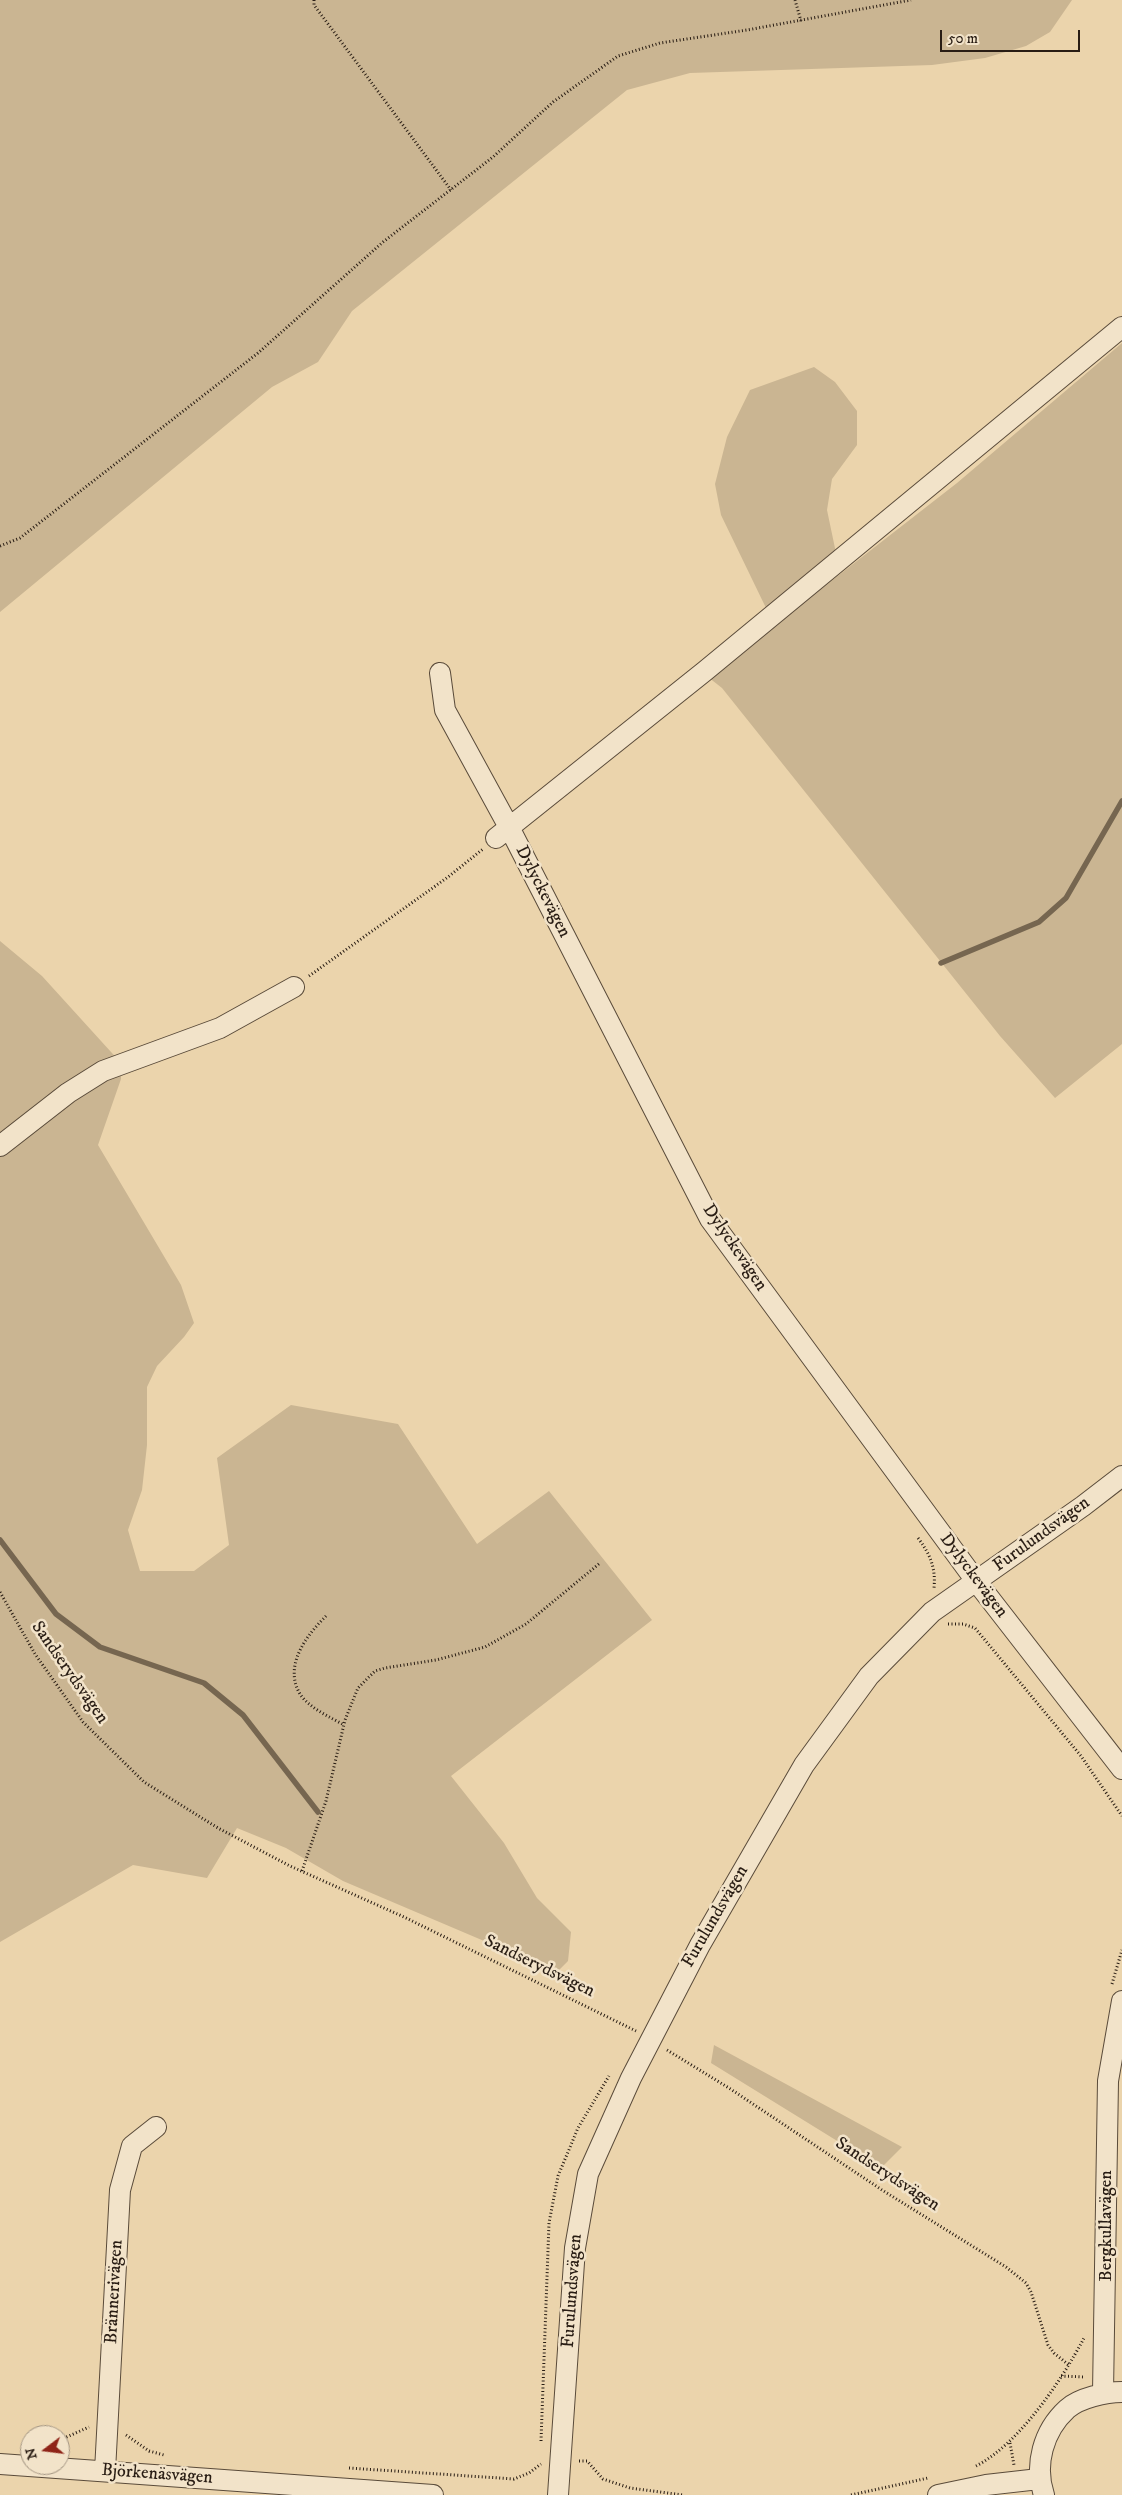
<!DOCTYPE html>
<html>
<head>
<meta charset="utf-8">
<style>
	body { margin:0 }
	#map { position:relative; width:1122px; height:2495px; overflow:hidden; background:#ebd4ac; font-family:"IM FELL DW Pica",serif }
	canvas { display:block }
	.north { position:absolute; left:20px; top:2425px; width:50px; height:50px; box-sizing:border-box; background:#f2e3c9; border:1px solid #a29481; border-radius:50%; rotate:255deg; font-size:14px; font-weight:700; line-height:20px; text-align:center; color:#291d14 }
	.north::after { content:''; display:block; margin:auto; width:18px; height:22px; background:#8f2418; clip-path:polygon(50% 0,100% 100%,50% 72%,0 100%) }
	.scale { position:absolute; left:940px; top:30px; width:140px; height:22px; box-sizing:border-box; border:2px solid #291d14; border-top:0; padding-left:6px; font-size:15px; line-height:18px; white-space:nowrap; color:#291d14; -webkit-text-stroke:4px #f2e3c9; paint-order:stroke }
</style>
</head>
<body>
<div id="map">
<canvas width="1122" height="2495"></canvas>
<div class="north">N</div>
<div class="scale">50 m</div>
</div>
<script>
const context = document.querySelector('canvas').getContext('2d');
context.lineJoin = 'round';
function fill(path, color) { context.fillStyle = color; context.fill(path, 'evenodd'); }
function stroke(path, color, width, dash) { context.strokeStyle = color; context.lineWidth = width; context.lineCap = dash ? 'butt' : 'round'; context.setLineDash(dash || []); context.stroke(path); }
function label(font, color, halo, rows, align = 'center') {
  context.font = font + ' "IM FELL DW Pica",serif'; context.lineWidth = 5; context.setLineDash([]); context.textBaseline = 'middle'; context.strokeStyle = halo; context.fillStyle = color; for (const [text, x, y, turn = 0] of rows) {
    context.save(); context.translate(x, y); context.rotate((+turn || 0) * Math.PI / 180); context.textAlign = isNaN(turn) ? turn : align; if (halo) context.strokeText(text, 0, 0); context.fillText(text, 0, 0); context.restore();
  }
}
const green = new Path2D(`
	M0,0h1072l-22,32 -24,14 -41,12 -53,7 -242,8 -63,17 -275,221 -34,51 -46,25 -272,225z
	M1122,343v701l-67,54 -55,-62 -278,-348 -14,-11 249,-194z
	M814,367l21,15 22,29v34l-25,34 -5,31 9,43 -70,55 -45,-93 -6,-31 12,-47 23,-47z
	M0,941l42,35 79,87v16l-23,66 83,140 13,38 -10,14 -27,29 -10,21v58l-5,45 -14,40 12,41h54l35,-26 -12,-87 74,-53 107,19 79,120 72,-53 103,129 -201,156 53,67 33,55 34,34 -3,29 -11,11 -214,-91 -57,-33 -49,-20 -30,50 -74,-13 -133,77z
	M714,2045l188,102 -21,21 -170,-105z`);
const stream = new Path2D(`
	M941,963l98,-41 27,-24 56,-97
	M0,1540l56,74 44,33 104,36 39,32 75,97`);
const path = new Path2D(`
	M314,0v5l137,185
	M795,0l6,21
	M0,546l20,-8 238,-185 125,-111 110,-85 60,-55 65,-46 42,-13 87,-13 164,-30
	M309,976l139,-99 35,-28
	M918,1538c12,16 18,30 16,50
	M0,1592l35,62 48,68 61,60 74,46 72,38 114,51 232,114
	M326,1616c-19,19 -43,49 -26,78 9,14 30,23 44,31
	M948,1624h15l12,4 106,128 41,60
	M302,1871l24,-70 19,-81 13,-32 17,-17 10,-3 51,-8 49,-13 41,-23 74,-61
	M1112,1984l10,-34
	M667,2050l62,38 153,102 124,77 20,16 5,9 17,53 6,8 16,13
	M1061,2376l24,1
	M126,2435l23,16 15,4
	M60,2440l29,-13
	M541,2441l8,-218 9,-47 20,-48 31,-52
	M1010,2443l4,22
	M579,2461h8l16,18 27,9 53,7
	M976,2466c43,-22 86,-86 108,-128
	M349,2468l165,11 15,-6 12,-9
	M851,2495l77,-17`);
const street = new Path2D(`
	M440,673l5,37 65,119 200,390 266,362 146,188
	M496,838l209,-167 417,-344
	M0,1146l68,-53 35,-22 117,-43 74,-41
	M1103,2392l5,-311 14,-80
	M0,2464l433,31
	M105,2471l15,-281 12,-44 24,-19
	M558,2495l17,-247 13,-74 43,-96 69,-133 104,-180 65,-89 63,-64 151,-106 39,-30
	M938,2495l48,-10 53,-6
	M1044,2495c-10,-30 -1,-64 23,-86 12,-11 39,-17 55,-17`);
const streetNames = [
	["Dylyckevägen",542,892,63],
	["Dylyckevägen",734,1248,56],
	["Furulundsvägen",1042,1535,-36],
	["Dylyckevägen",973,1576,53],
	["Sandserydsvägen",69,1673,55],
	["Furulundsvägen",716,1917,-60],
	["Sandserydsvägen",539,1967,26],
	["Sandserydsvägen",887,2175,33],
	["Bergkullavägen",1107,2226,-90],
	["Furulundsvägen",573,2291,-86],
	["Brännerivägen",115,2292,-87],
	["Björkenäsvägen",157,2475,4]
];
fill(green, '#cab592');
stroke(stream, '#766650', 5.5);
stroke(street, '#5a4b3a', 22);
stroke(path, '#291d14', 3, [1, 2.5]);
stroke(street, '#f2e3c9', 20);
label('18px', '#291d14', '#f2e3c9', streetNames);
</script>
</body>
</html>
